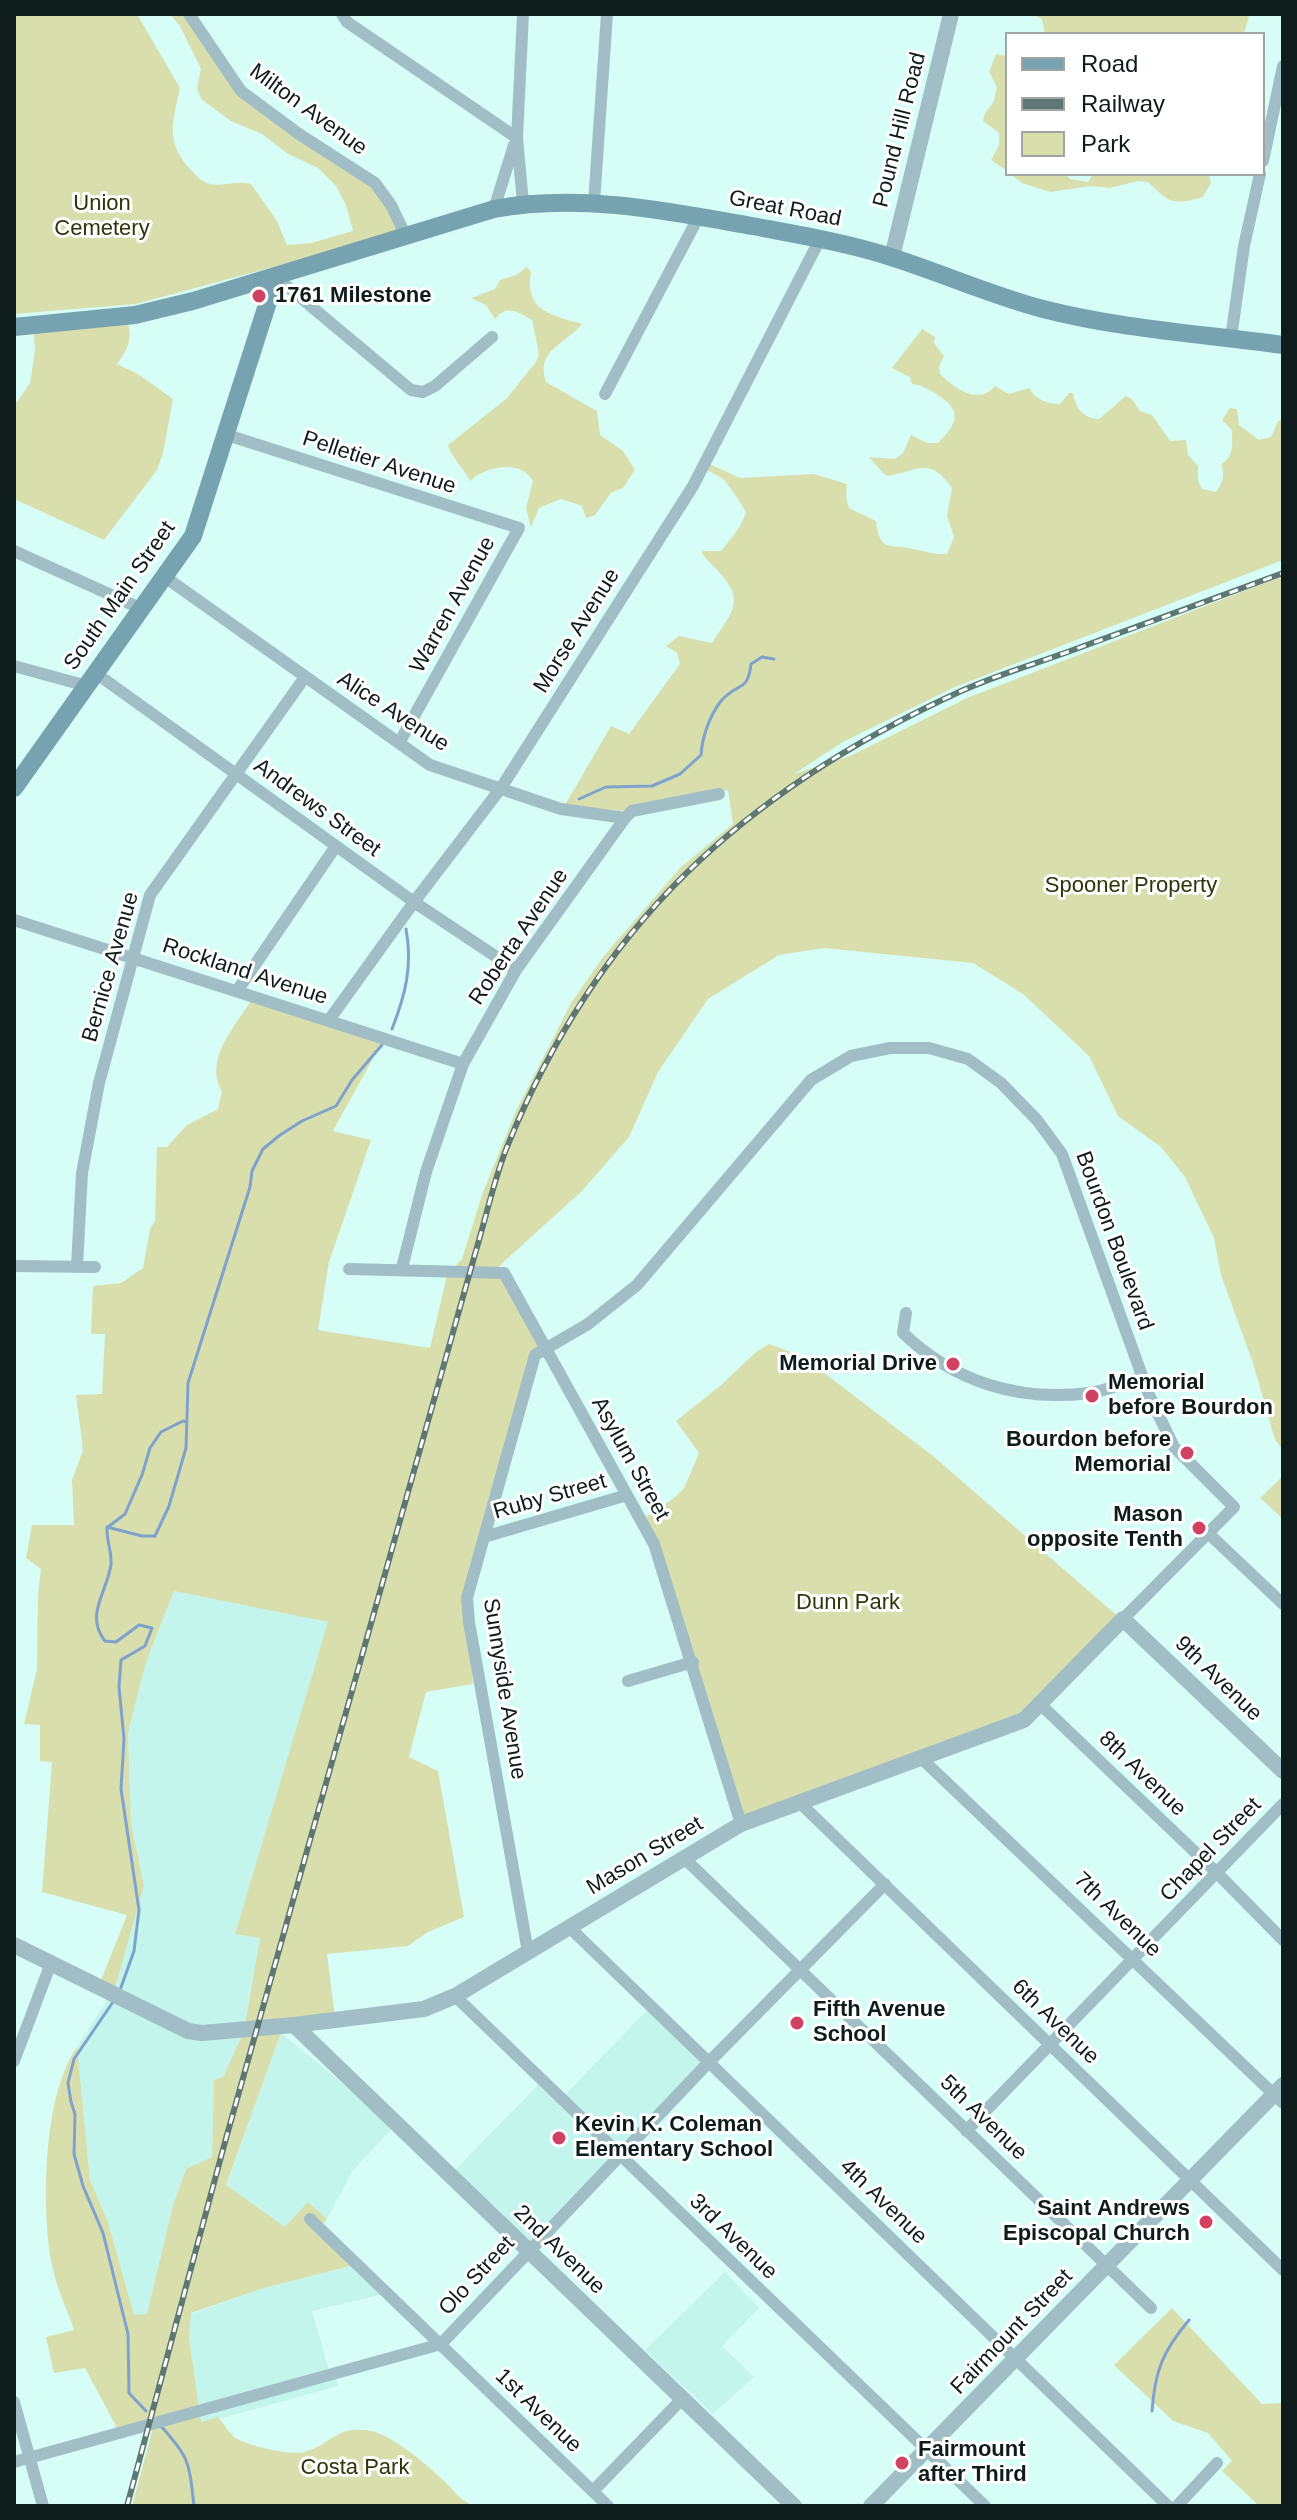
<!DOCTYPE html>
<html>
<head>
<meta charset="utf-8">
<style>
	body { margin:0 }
	#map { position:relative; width:1297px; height:2520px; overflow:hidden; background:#d6fef7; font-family:Helvetica,sans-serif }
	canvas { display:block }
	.frame { position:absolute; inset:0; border:16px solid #0e1d1b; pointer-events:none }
	.legend { position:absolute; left:1005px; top:32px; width:260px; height:144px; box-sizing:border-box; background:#fff; border:2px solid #9fa5a4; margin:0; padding:10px 14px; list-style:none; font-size:24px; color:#0e1d1b }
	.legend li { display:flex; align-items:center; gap:16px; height:40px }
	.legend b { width:40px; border:2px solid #9fa5a4 }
</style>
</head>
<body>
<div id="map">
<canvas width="1297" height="2520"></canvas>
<div class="frame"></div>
<ul class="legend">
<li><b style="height:10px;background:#77a2af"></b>Road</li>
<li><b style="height:10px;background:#5e7773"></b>Railway</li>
<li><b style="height:22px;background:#d8dfad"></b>Park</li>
</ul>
</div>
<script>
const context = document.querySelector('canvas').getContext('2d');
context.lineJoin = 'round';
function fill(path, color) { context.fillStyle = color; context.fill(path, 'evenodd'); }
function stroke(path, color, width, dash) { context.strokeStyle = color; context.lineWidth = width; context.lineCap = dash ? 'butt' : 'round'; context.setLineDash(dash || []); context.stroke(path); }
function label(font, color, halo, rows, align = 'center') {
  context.font = font + ' Helvetica,sans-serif'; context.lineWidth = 6; context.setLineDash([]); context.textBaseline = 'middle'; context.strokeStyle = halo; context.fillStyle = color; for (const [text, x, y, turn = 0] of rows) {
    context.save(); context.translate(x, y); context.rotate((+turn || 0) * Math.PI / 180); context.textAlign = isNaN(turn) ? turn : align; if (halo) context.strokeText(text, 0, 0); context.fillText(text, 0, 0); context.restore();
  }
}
const built = new Path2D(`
	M174,1591l155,31 -94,312 25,4 -16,93 -21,46 -9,3 -2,77 -26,12 -13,36 -26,110h-13l-26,-93 -18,-42 -13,-133 38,-59 29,-102 -13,-63 -3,-90 18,-71z
	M649,2008l56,54 -178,185 -75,-74 87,-89 19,18z
	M281,2033l114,93 -42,44 -26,49 -19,-17 -23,25 -59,-41z
	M354,2265l30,29 -72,17 17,59 5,-1 4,17 -137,38 -12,-87 2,-23 73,-26z
	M725,2272l34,36 -37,38 32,31 -41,37 -68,-64z`);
const green = new Path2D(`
	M14,14h123l43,74c-7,34 -16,54 12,83 4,4 8,9 15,12 14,5 29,-3 44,1l26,37 10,24 24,-2 42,-12 -7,-26 -10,-19 -18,-18 -30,-14 -26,-20 -31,-13 -30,-22 -4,-11 4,-19 -21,-43 -10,-12h19l51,77 137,94 26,47 -267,72 -122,10z
	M1031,14h216l2,2 -5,18h-199l-3,-15z
	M996,54l11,2v115l-16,-11 8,-15v-12l-16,-12 2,-8 8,-10 4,-16 -8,-15z
	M1010,174h55l5,5 18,3 5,-8h116l2,9 -8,14c-32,9 -34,5 -55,-15l-10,-1 -28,7 -19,-2 -41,6 -28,-9z
	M527,267l4,5c-7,39 20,43 51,52 -16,20 -47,26 -36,58l51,29 3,24 23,16 12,19 -12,18 -12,5 -16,22 -9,3 -4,-12 -21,-7 -22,9 -8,19 -5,-19 7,-27c-12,-22 -47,-15 -63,0 -5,-10 -21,-28 -22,-36l58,-46 30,-37 3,-8 -7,-34c-14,-8 -25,-16 -37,-1l-9,-14 -15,-7 24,-9 5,-9 16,-5z
	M126,311c5,25 7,32 -9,53l21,10 35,25 -10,54 -6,17 -53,70 -90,-41v-93l16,-23 5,-32 -2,-27z
	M922,329l13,8 -1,6 10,13 -5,11 1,7c14,14 39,32 55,12l14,8 20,-6c5,10 19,17 31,16l9,-11h4c3,16 10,25 26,26l27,-23 6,3 8,12 12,4 18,26 16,-1 2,15 10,11v15l4,8 14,3c7,-9 9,-18 5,-28 14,-8 11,-20 11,-34l-10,-10 8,-12 7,1 2,16 20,15 12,-3 7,-16 5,-1v140l-328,127 -112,55 -49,32 56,-18 117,-58 316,-122v874l-8,-10 -22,-77 -32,-88 -7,-37 -29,-61 -24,-30 -43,-31 -29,-60 -66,-62 -50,-31 -149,-15 -45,7 -71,44 -50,73 -29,65 -47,54 -95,86 22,1 38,69 -13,8 -69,246 8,83 -47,8 -17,65 29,14 26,146 -36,15 -20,14 -81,8 9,71 -55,8 -55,152 59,42 23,-25 19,17 -7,10 34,36 -90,23 -73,25 -2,24 12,85 17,-5c5,6 10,14 15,19 10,9 58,20 71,16 25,-6 32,-26 62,-22 23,2 59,33 76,49 11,10 18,22 32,27h-342l23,-86 -37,10 -33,-62 -31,5 -8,-36 28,-7c-7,-21 -18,-43 -22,-65 -11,-57 -9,-170 25,-218l13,133 18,42 26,93 13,-1 26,-109 13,-36 26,-12 2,-77 9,-3 21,-46 16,-93 -25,-4 93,-312 -154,-31 -28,71 -18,71 3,90 13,63 -29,102 -14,-8 26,-65 -85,-23 10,-130 -12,-1v-36l-16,-1 13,-55 1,-73 3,-27 -15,-11 6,-33h42l-2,-45 11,-30 -7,-55 26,-1 3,-60h-14l2,-48 28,-3 22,-15 7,-39 5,-8 2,-74h10l20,-22 31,-16 4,-17c-19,-33 14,-67 31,-94l130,42 -50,91 38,9 -42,122 -11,68 112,18 17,-73 15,-16 21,-67 33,-81 55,-108 32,-46 77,-89 53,-44 -5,-34 -108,21 -55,-6 46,-79 18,8 51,-70 -3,-11 -11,-7 13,-10 33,7c19,-30 35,-42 6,-72 -6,-7 -12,-11 -17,-20h20l18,-23 7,-15c-2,-6 -17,-28 -22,-33 -5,-5 -16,-9 -23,-12l4,-6 35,16 74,-4 33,10 -1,13 3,11 27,13c4,33 14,22 37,28 15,3 18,5 34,5l7,-17 -7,-21 5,-28c-23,-32 -33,-17 -64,-12l-4,-2 -15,-17 26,2 8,-6 8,-18 16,8h11c20,-20 25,-33 -2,-49 -8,-5 -14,-9 -24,-10l-2,-7 -18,-9z
	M769,1344l33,12 131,100 188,163 -101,98 -278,101 -101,-298 33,-22 10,-10 15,-35 -23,-32 45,-36 35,-33z
	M1283,1476v43l-23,-21z
	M1172,2308l90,96 21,-1v103h-24l-37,-35 10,-10 -24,-28 -35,-12 -59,-56z`);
const stream = new Path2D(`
	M579,799l27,-12 46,-1 28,-12 21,-19c1,-18 9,-40 20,-54 16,-19 27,-8 30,-37l11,-7 12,2
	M392,1029c13,-33 21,-63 14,-100
	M108,1527l17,-13 17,-39 8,-27 11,-16 22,-11 3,1
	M119,1993l15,-42 5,-41 -18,-121 3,-50 -5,-52 2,-27 24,-14 7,-18 -13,-3 -23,17 -11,-1c-21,-26 3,-50 6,-77 1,-13 -5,-24 -4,-37l35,9h13l14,-30 17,-58 2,-65 62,-196 2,-16 11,-22 17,-14 22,-14 34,-15 16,-26 30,-35
	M113,2002l-39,57 -6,24 3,19 4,12 -1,40 9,32 20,47 25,101 1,59 17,18
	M1152,2411c3,-41 11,-60 37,-91
	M160,2425c30,33 29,37 34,81`);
const minor = new Path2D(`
	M189,14l52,77 58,43 76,49 16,22 15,31
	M342,14l5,8 170,116
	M523,14l-6,124 6,65
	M1263,161l20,-95
	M594,203l13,-189
	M494,209l20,-64
	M276,277l135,113 12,2 12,-6 57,-49
	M1231,338l13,-92 16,-72
	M605,394l94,-178
	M227,435l292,93 -120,215
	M14,551l128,58
	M165,577l265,188 131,44 64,9 7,-7 87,-17
	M14,666l73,20
	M97,674l317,228 102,68
	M14,920l449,144
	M237,991l99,-145
	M329,1020l85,-118 87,-114 192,-302 127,-247
	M14,1266l81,1
	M77,1266l5,-93 17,-90 51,-188 155,-218
	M402,1268l24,-96 37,-108 53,-94 109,-152
	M349,1269l155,4 150,271 87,280
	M906,1313l-3,20c51,49 116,69 186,60 18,-2 36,-11 53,-16
	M1208,1533l75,71
	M484,1537l143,-42
	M628,1681l65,-19
	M1041,1705l176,168 66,67
	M921,1758l362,345
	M799,1802l484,468
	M684,1858l467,450
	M569,1927l599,579
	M528,1952l-59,-330 -2,-24 68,-243 53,-31 49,-39 174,-205 40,-24 39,-8h39l39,11 33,24 36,37 25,34 87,241 25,52 60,60 -111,112
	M455,1996l530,510
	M14,2061l37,-98
	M966,2131l317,-327
	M310,2219l298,287
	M14,2402l29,104
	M14,2462l427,-118 268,-282 176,-178
	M593,2491l90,-93
	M1177,2506l40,-43`);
const tertiary = new Path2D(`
	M892,257l59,-243
	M14,1945l174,86 14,2 92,-8 130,-16 31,-13 286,-172 283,-104 99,-101 160,152
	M294,2025l500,481
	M871,2506l412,-421`);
const secondary = new Path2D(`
	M14,327l121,-12 58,-14 301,-92c85,-16 174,2 258,17 48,9 96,17 142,32 50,16 99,38 149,51 78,20 160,25 240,36
	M14,788l179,-252 83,-259`);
const rail = new Path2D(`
	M127,2506l98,-364 254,-902c9,-31 16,-63 28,-93 90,-222 237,-356 452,-455 37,-17 76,-28 114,-42 70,-25 140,-51 210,-77`);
const markers = [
	[259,296,8,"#d14161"],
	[953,1364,8,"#d14161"],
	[1092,1396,8,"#d14161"],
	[1187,1453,8,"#d14161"],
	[1199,1528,8,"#d14161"],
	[797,2023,8,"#d14161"],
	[559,2138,8,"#d14161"],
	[1206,2222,8,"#d14161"],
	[902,2463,8,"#d14161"]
];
const streetNames = [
	["Milton Avenue",308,110,36],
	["Pound Hill Road",900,130,-76],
	["Great Road",785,209,11],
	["Pelletier Avenue",379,463,18],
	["South Main Street",120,596,-55],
	["Warren Avenue",453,605,-61],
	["Morse Avenue",577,631,-58],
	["Alice Avenue",393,712,33],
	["Andrews Street",317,808,36],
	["Roberta Avenue",519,937,-56],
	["Bernice Avenue",111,967,-74],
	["Rockland Avenue",245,972,18],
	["Bourdon Boulevard",1114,1241,70],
	["Asylum Street",630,1459,61],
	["Ruby Street",550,1497,-16],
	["9th Avenue",1218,1679,44],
	["Sunnyside Avenue",504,1689,81],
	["8th Avenue",1142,1774,44],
	["Chapel Street",1211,1850,-46],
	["Mason Street",645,1856,-31],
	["7th Avenue",1117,1915,44],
	["6th Avenue",1055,2022,44],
	["5th Avenue",983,2118,44],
	["4th Avenue",883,2202,44],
	["3rd Avenue",733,2237,44],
	["2nd Avenue",559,2250,44],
	["Olo Street",477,2276,-47],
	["Fairmount Street",1012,2332,-46],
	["1st Avenue",538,2411,44]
];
const parkNames = [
	["Union",102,204],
	["Cemetery",102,229],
	["Spooner Property",1131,886],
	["Dunn Park",848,1603],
	["Costa Park",355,2468]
];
const poiNames = [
	["1761 Milestone",275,296],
	["Memorial Drive",937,1364,"right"],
	["Memorial",1108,1383],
	["before Bourdon",1108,1408],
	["Bourdon before",1171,1440,"right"],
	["Memorial",1171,1465,"right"],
	["Mason",1183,1515,"right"],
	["opposite Tenth",1183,1540,"right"],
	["Fifth Avenue",813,2010],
	["School",813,2035],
	["Kevin K. Coleman",575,2125],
	["Elementary School",575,2150],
	["Saint Andrews",1190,2209,"right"],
	["Episcopal Church",1190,2234,"right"],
	["Fairmount",918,2450],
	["after Third",918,2475]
];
fill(built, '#c3f5ec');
fill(green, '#d8dfad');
stroke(stream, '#7ea2cc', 3);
stroke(minor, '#a1bdc6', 12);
stroke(tertiary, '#a1bdc6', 16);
stroke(secondary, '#77a2af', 18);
stroke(rail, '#5e7773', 6);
stroke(rail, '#fff', 3, [9]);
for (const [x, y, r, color] of markers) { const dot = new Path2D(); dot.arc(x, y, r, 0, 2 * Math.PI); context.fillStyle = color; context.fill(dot); stroke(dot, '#fff', 3); }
label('22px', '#0e1d1b', '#fff', streetNames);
label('22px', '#303409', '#fff', parkNames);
label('bold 22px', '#0e1d1b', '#fff', poiNames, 'left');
</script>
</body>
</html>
